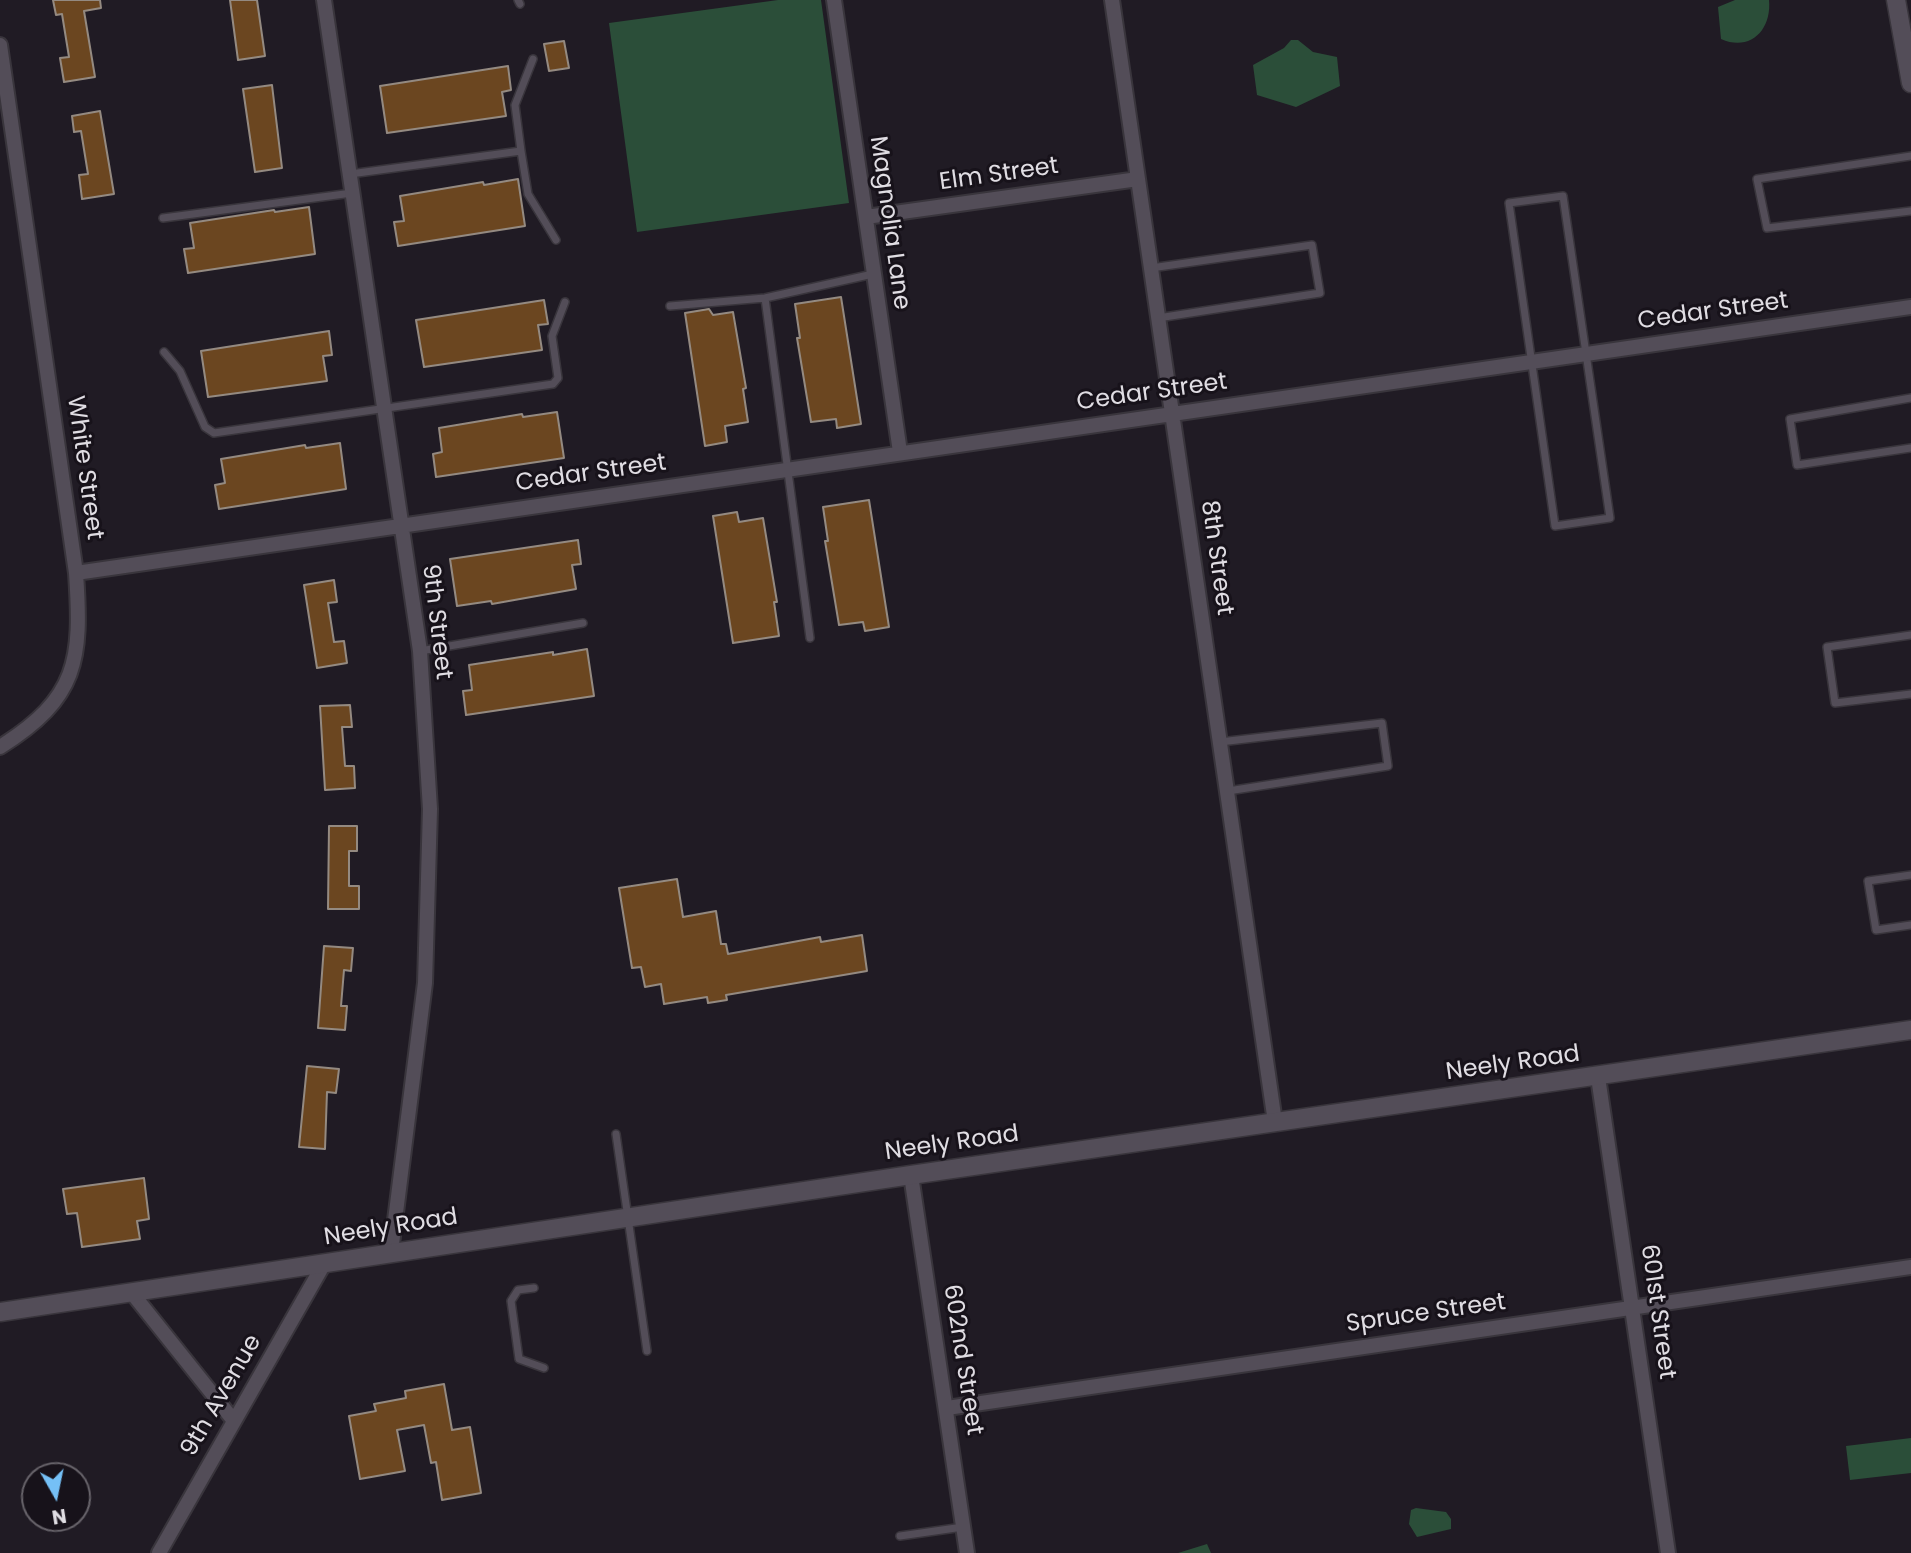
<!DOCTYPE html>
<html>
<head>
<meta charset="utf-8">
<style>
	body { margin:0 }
	#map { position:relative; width:1911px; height:1553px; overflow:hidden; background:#201b24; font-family:Poppins,sans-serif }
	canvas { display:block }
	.north { position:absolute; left:21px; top:1462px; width:70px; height:70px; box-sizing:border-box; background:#17121a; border:2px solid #67636a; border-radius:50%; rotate:171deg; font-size:19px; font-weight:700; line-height:28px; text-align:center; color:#e0dde3 }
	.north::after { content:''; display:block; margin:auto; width:24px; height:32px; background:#75c0f6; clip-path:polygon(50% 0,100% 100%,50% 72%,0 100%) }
</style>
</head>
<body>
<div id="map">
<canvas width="1911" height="1553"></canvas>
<div class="north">N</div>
</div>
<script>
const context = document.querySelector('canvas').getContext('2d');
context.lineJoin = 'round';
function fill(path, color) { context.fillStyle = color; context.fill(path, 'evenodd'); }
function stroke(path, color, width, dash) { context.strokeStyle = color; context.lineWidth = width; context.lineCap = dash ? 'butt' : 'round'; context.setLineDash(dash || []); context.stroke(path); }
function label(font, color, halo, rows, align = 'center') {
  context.font = font + ' Poppins,sans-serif'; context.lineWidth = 6; context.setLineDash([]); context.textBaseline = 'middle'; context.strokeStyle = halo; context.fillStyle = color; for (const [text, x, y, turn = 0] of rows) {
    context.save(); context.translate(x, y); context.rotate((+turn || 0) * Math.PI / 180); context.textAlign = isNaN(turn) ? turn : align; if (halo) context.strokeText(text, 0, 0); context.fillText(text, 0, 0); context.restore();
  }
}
const green = new Path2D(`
	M778,0h43l28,203 -212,29 -28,-209z
	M1735,0h34c3,30 -19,52 -48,39l-3,-32z
	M1291,40h7l15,12 24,5 3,29 -44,21 -39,-12 -4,-30 31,-17z
	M1911,1438v35l-61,7 -4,-34z
	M1416,1508l30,4 5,7v10l-34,8 -8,-13 2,-14z
	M1207,1544l4,9h-33z`);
const building = new Path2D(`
	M53,0h47l1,8 -17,3 11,66 -31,5 -4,-24 9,-1 -7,-43 -6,1z
	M230,0h27l8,56 -27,4z
	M564,41l5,27 -20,3 -5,-27z
	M508,66l3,24 -9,2 4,24 -119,17 -7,-47z
	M272,85l10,83 -27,4 -12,-83z
	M100,111l14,83 -32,5 -3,-24 9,-1 -7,-43 -7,1 -2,-16z
	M518,179l7,47 -127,20 -4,-24 10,-1 -4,-25 83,-14 1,3z
	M309,207l6,47 -127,19 -4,-24 10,-1 -4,-25 84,-13 1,2z
	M841,297l20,127 -24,4 -1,-9 -25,3 -14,-84h3l-5,-34z
	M544,300l4,24 -10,1 4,25 -118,17 -8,-47z
	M709,309l4,6 20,-3 13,76 -3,1 5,33 -23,4 2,16 -22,4 -20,-133z
	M329,331l3,24 -9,1 4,25 -119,16 -7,-46z
	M557,412l7,46 -128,19 -3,-23 9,-2 -3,-24 83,-14 1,3z
	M340,443l6,46 -127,20 -4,-24 10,-2 -4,-24 84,-14 1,3z
	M869,500l20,127 -24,4 -2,-9 -24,3 -14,-84h3l-5,-34z
	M737,512l2,10 24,-4 14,84h-3l5,34 -46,7 -20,-127z
	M578,540l3,24 -9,1 4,24 -84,15 -1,-3 -34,5 -7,-47z
	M334,580l3,22 -9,1 6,39 10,-1 3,22 -30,5 -13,-83z
	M587,649l7,47 -128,19 -3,-24 9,-1 -3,-25 84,-13v3z
	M350,705l2,22h-10l3,39h9l1,22 -30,2 -5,-84z
	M329,826h28v25h-8v35h10v23h-31z
	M677,879l6,38 33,-6 5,33h5l2,10 92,-17 1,5 41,-7 5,36 -141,24 1,5 -19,3 -1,-6 -43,7 -3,-20 -16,3 -4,-20 -9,1 -13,-80z
	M324,946l29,2 -2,23 -7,-1 -3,36h6l-2,24 -27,-2z
	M307,1066l32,3 -3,24 -9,-1 -2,57 -26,-2z
	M144,1178l5,41 -12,2 3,18 -58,8 -5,-34 -10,1 -4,-25z
	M444,1384l8,46 18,-3 11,66 -39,7 -6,-38 -5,1 -7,-38 -27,5 8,41 -45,8 -11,-63 27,-5 -2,-7 32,-6 -1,-7z`);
const service = new Path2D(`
	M518,0l2,4
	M521,151l7,43 28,46
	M1911,156l-154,23 10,49 144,-17
	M350,174l171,-23 -6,-46 18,-46
	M1563,196l47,322 -55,8 -46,-323z
	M163,218l189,-25
	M1151,268l161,-23 8,48 -162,25
	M765,298l45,340
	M670,306l95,-8 108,-24
	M164,352l16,19 25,56 9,6 339,-49 5,-6 -6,-42 13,-34
	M1911,398l-121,21 7,46 114,-17
	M1911,635l-84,12 8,56 76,-9
	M420,651l163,-28
	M1220,742l162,-19 6,43 -160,25
	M1911,875l-43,6 8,49 35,-5
	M616,1134l31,217
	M534,1288l-16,2 -7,11 8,58 25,9
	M900,1536l63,-9`);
const minor = new Path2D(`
	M324,0l96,651 10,158 -5,174 -34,269
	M834,0l66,452
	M1112,0l163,1122
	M0,45l76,528 1835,-266
	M866,217l272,-38
	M0,747c78,-49 82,-87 76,-174
	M1598,1077l70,476
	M911,1175l56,378
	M132,1293l102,128
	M947,1408l964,-141
	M159,1553l166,-291`);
const tertiary = new Path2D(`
	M1896,0l15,83
	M0,1312l911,-137 1000,-145`);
const streetNames = [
	["Elm Street",999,175,-8],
	["Magnolia Lane",889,223,82],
	["Cedar Street",1713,312,-8],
	["Cedar Street",1152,393,-8],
	["White Street",84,468,82],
	["Cedar Street",591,474,-8],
	["8th Street",1216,558,82],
	["9th Street",436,622,83],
	["Neely Road",1513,1064,-8],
	["Neely Road",952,1144,-8],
	["Neely Road",391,1228,-9],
	["601st Street",1657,1312,82],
	["Spruce Street",1426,1314,-8],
	["602nd Street",962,1360,81],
	["9th Avenue",222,1396,-60]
];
fill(green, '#2b4e39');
fill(building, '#6b4620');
stroke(building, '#948a81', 2);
stroke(service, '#39353c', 10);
stroke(minor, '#39353c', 18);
stroke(tertiary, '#39353c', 21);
stroke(service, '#534d58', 7);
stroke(minor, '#534d58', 14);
stroke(tertiary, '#534d58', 18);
label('24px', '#e0dde3', '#17121a', streetNames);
</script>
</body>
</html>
